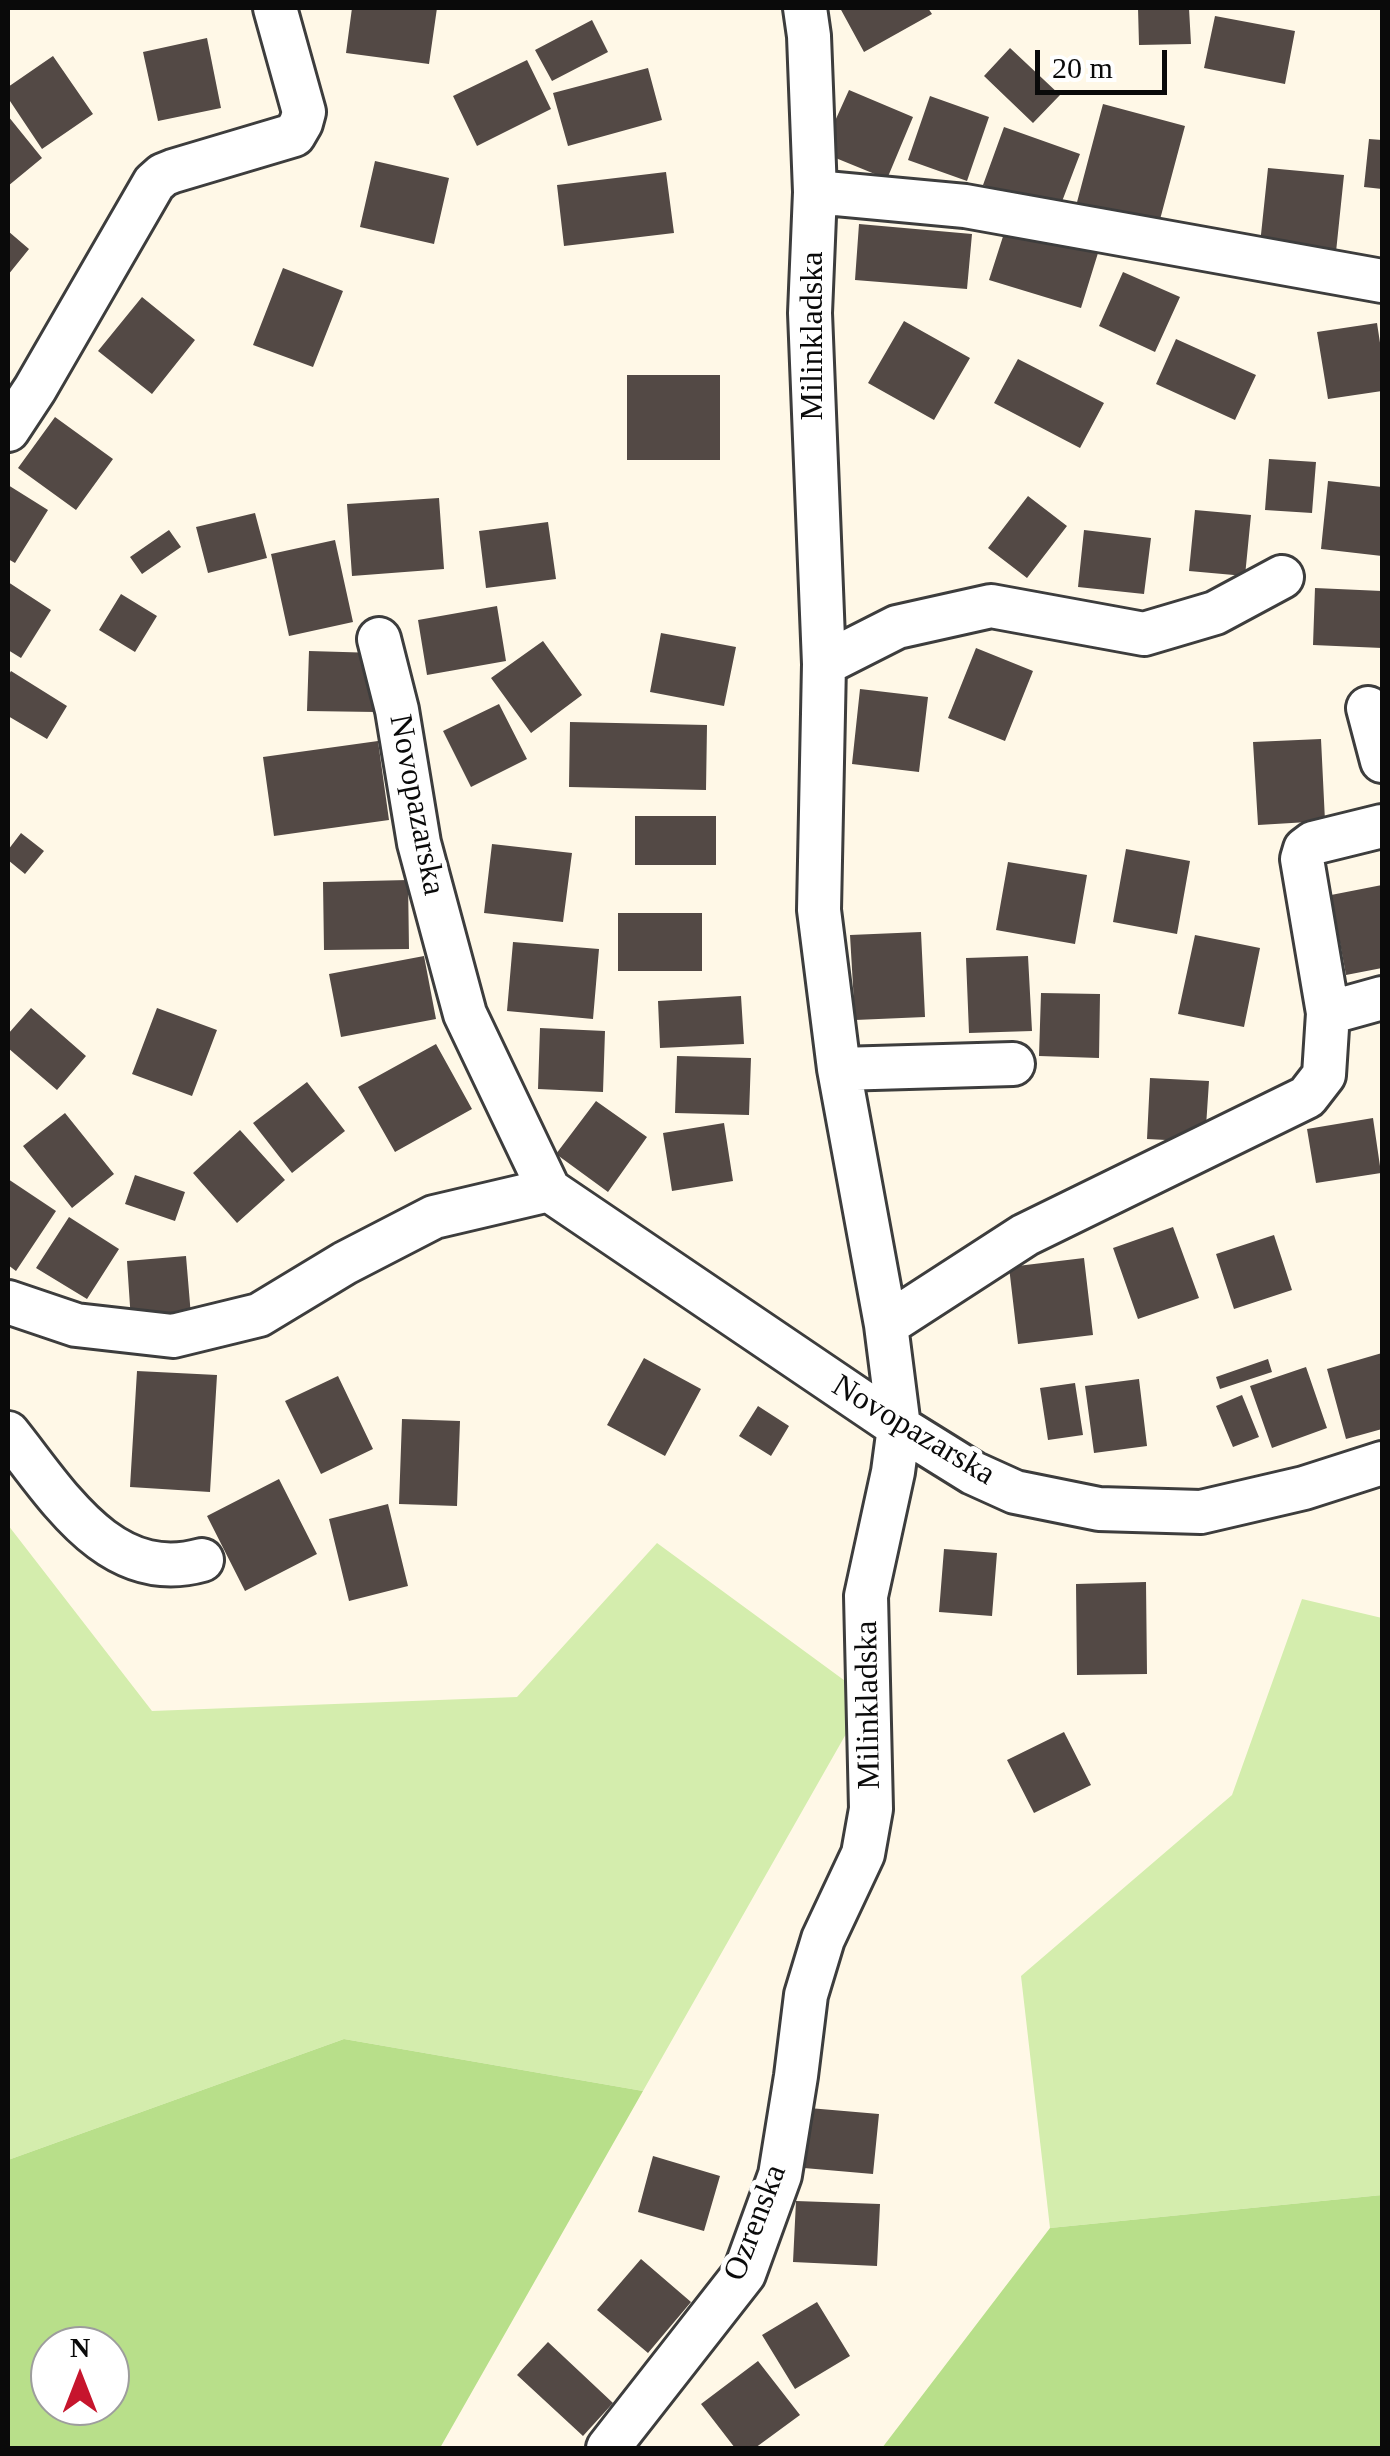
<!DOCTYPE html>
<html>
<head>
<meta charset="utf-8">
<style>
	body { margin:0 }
	#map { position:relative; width:1390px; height:2456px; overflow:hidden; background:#fff8e7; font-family:Georgia,serif }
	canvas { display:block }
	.frame { position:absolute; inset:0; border:10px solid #0a0a0a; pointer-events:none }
	.north { position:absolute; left:30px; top:2326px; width:100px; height:100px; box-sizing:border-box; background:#fff; border:2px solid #9d9d9d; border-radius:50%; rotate:0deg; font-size:28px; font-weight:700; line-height:40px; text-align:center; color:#0a0a0a }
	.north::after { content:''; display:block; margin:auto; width:35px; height:45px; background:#c6152d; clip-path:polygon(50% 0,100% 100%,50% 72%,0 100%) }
	.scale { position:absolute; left:1035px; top:50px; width:132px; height:45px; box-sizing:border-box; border:5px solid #0a0a0a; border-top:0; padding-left:12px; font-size:30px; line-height:35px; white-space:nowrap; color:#0a0a0a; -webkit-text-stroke:8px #fff; paint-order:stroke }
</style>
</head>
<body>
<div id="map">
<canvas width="1390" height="2456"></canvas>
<div class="frame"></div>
<div class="north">N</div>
<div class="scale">20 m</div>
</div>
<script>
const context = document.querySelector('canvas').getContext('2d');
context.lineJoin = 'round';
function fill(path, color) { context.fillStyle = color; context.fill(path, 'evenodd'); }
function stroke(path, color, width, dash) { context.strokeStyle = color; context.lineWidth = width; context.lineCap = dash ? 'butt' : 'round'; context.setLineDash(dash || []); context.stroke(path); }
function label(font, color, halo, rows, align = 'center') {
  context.font = font + ' Georgia,serif'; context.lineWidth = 10; context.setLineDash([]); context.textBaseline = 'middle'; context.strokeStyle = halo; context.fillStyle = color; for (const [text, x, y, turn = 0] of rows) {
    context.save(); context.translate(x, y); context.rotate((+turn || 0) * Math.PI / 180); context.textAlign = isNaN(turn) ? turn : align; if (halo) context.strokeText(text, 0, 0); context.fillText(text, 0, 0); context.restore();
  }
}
const green = new Path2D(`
	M8,1525l144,186 365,-14 140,-154 210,154 -224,394 -299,-52 -336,121z
	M1302,1599l80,19v577l-332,33 -29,-252 211,-181z`);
const forest = new Path2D(`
	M344,2039l299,52 -203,357h-432v-288zM50,2346h60v60h-60z
	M1382,2195v253h-500l168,-220z`);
const building = new Path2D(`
	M352,8h85l-8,56 -83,-11z
	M840,8h88l4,6 -68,38z
	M1138,8h51l2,36 -52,1z
	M1215,16l80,15 -10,53 -81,-16z
	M592,20l16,32 -56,29 -17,-31z
	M207,38l14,70 -63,13 -15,-69z
	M1010,48l50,47 -27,28 -49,-47z
	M53,56l40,58 -51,35 -34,-51v-11z
	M527,60l24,49 -74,37 -24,-50z
	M648,68l14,52 -94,26 -15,-53z
	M849,90l64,27 -26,62 -66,-27z
	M930,96l59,21 -22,64 -59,-21z
	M1103,104l82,22 -27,101 -82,-21z
	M8,116l34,42 -34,28z
	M1004,127l76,27 -22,58 -75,-27z
	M1369,139l13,1v49l-18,-2z
	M375,161l74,17 -15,66 -74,-17z
	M1268,168l76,7 -8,77 -76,-8z
	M666,172l8,61 -110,13 -7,-61z
	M859,224l113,10 -5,55 -112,-9z
	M1007,224l91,29 -17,55 -92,-28z
	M8,231l21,18 -21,26z
	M283,268l60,23 -30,76 -60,-22z
	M1123,272l57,25 -25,55 -56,-26z
	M142,297l53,43 -43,54 -54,-43z
	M904,321l66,37 -36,62 -66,-37z
	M1377,323l5,33v35l-54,8 -11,-67z
	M1176,339l80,36 -21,45 -79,-36z
	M1018,359l86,44 -24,45 -86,-45z
	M627,375h93v85h-93z
	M55,417l58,42 -37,51 -58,-42z
	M1269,459l47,3 -4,51 -47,-3z
	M1328,481l54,6v69l-61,-7z
	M8,485l40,25 -33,53 -7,-4z
	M1028,496l39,30 -40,52 -39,-30z
	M439,498l5,71 -92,7 -5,-72z
	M1195,510l56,5 -6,61 -56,-5z
	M255,513l12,45 -59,15 -12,-46z
	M548,522l8,57 -70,9 -7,-57z
	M169,530l12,17 -39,27 -12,-17z
	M1084,530l67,8 -7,56 -66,-7z
	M335,540l18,82 -64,14 -18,-82z
	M8,582l43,28 -30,48 -13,-8z
	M1315,588l67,3v57l-69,-3z
	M121,594l36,22 -22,36 -36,-22z
	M497,606l9,55 -79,14 -9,-55z
	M661,633l75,14 -12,59 -74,-14z
	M543,641l39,54 -51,38 -40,-55z
	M976,648l57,23 -28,70 -57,-23z
	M309,651l68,2 -1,59 -69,-1z
	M11,671l56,35 -20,33 -39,-23v-40z
	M860,689l68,8 -9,75 -67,-8z
	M499,704l28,55 -56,28 -28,-56z
	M570,722l137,3 -1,65 -137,-3z
	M1321,739l4,82 -67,4 -5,-83z
	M378,741l11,79 -115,16 -11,-79z
	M635,816h81v49h-81z
	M21,833l23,18 -19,23 -17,-14v-10z
	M492,844l80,9 -9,69 -79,-9z
	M1126,849l64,12 -13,73 -64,-12z
	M1008,862l79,13 -12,69 -79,-14z
	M408,880l1,69 -85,1 -1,-68z
	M1382,885v83l-36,7 -15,-80z
	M618,913h84v58h-84z
	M921,932l4,85 -70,3 -5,-85z
	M1195,935l65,13 -16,79 -66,-13z
	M513,942l86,7 -6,70 -86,-8z
	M424,956l12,63 -95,18 -12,-63z
	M1028,956l4,75 -63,2 -3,-75z
	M1041,993l59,1 -1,64 -60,-2z
	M741,996l3,48 -84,4 -2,-47z
	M31,1008l55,48 -29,34 -49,-42v-14z
	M157,1008l60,22 -25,66 -60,-22z
	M540,1028l65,3 -2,61 -65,-3z
	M436,1044l36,65 -77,43 -37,-65z
	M677,1056l74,2 -2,57 -74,-2z
	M1150,1078l59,3 -4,61 -58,-3z
	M307,1082l38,49 -53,42 -39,-50z
	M596,1101l51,36 -39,55 -52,-38z
	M65,1113l49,61 -42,34 -49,-62z
	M1373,1118l8,55 -65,10 -9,-54z
	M724,1123l9,58 -61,10 -9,-58z
	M240,1130l45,50 -48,43 -44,-50z
	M135,1175l50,17 -10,29 -50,-17z
	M8,1179l48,32 -40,60 -8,-6z
	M69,1217l50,32 -32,50 -51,-31z
	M1173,1227l26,71 -61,21 -25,-71z
	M1274,1235l18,55 -58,19 -18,-55z
	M186,1256l5,60 -60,5 -4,-60z
	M1084,1258l9,77 -75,9 -9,-77z
	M1382,1353v76l-36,10 -19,-70z
	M644,1358l57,31 -36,67 -58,-31z
	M1268,1359l4,13 -52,17 -4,-12z
	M1306,1367l21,61 -55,20 -22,-62z
	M137,1371l80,4 -7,117 -80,-5z
	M338,1376l35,73 -52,25 -36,-73z
	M1139,1379l8,67 -53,7 -9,-67z
	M1075,1383l8,52 -35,5 -8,-52z
	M1242,1395l17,42 -26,10 -17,-41z
	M758,1406l31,20 -18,30 -32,-20z
	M402,1419l58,2 -3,85 -58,-2z
	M279,1479l38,75 -72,37 -38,-75z
	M388,1504l20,82 -59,15 -20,-82z
	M944,1549l53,4 -5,63 -53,-4z
	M1146,1582l1,92 -70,1 -1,-91z
	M1064,1732l27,53 -57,28 -27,-53z
	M809,2108l70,6 -6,60 -69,-6z
	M653,2156l67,20 -16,55 -66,-19z
	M796,2201l84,3 -3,62 -84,-4z
	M641,2259l50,43 -43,51 -51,-43z
	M817,2302l33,54 -55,33 -33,-54z
	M548,2342l65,61 -30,33 -66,-61z
	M758,2361l42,54 -45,33h-20l-34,-44z`);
const minor = new Path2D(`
	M815,192l150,14 417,75
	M8,430l27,-41 119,-206 9,-8 10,-4 121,-36 7,-12 3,-11 -29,-104
	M379,639l18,71 22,133 46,171 84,176 350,237 74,46 42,19 84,17 102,3 103,-24 78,-25
	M824,664l73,-37 94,-21 153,28 71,-21 67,-36
	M1368,708l14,53
	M1328,1013l-26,-154 3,-10 8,-6 69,-17
	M839,1069l174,-5
	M8,1302l68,23 97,11 86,-21 86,-52 89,-46 115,-27
	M886,1325l139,-90 282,-138 17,-22 4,-62 54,-15
	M8,1433c49,61 102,153 194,127
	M608,2448l136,-174 36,-99 16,-99 10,-81 17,-56 40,-85 8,-45 -5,-213 27,-124 6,-45 -13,-102 -47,-256 -20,-159 5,-246 -14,-351 5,-121 -6,-156 -4,-28`);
const streetNames = [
	["Milinkladska",814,336,-90],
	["Novopazarska",416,805,79],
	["Novopazarska",913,1431,31],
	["Milinkladska",869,1705,-91],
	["Ozrenska",756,2223,-69]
];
fill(green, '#d4edad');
fill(forest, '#b8df8a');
fill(building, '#534945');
stroke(minor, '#3d3d3d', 48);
stroke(minor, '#fff', 42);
label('32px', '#0a0a0a', '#fff', streetNames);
</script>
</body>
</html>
